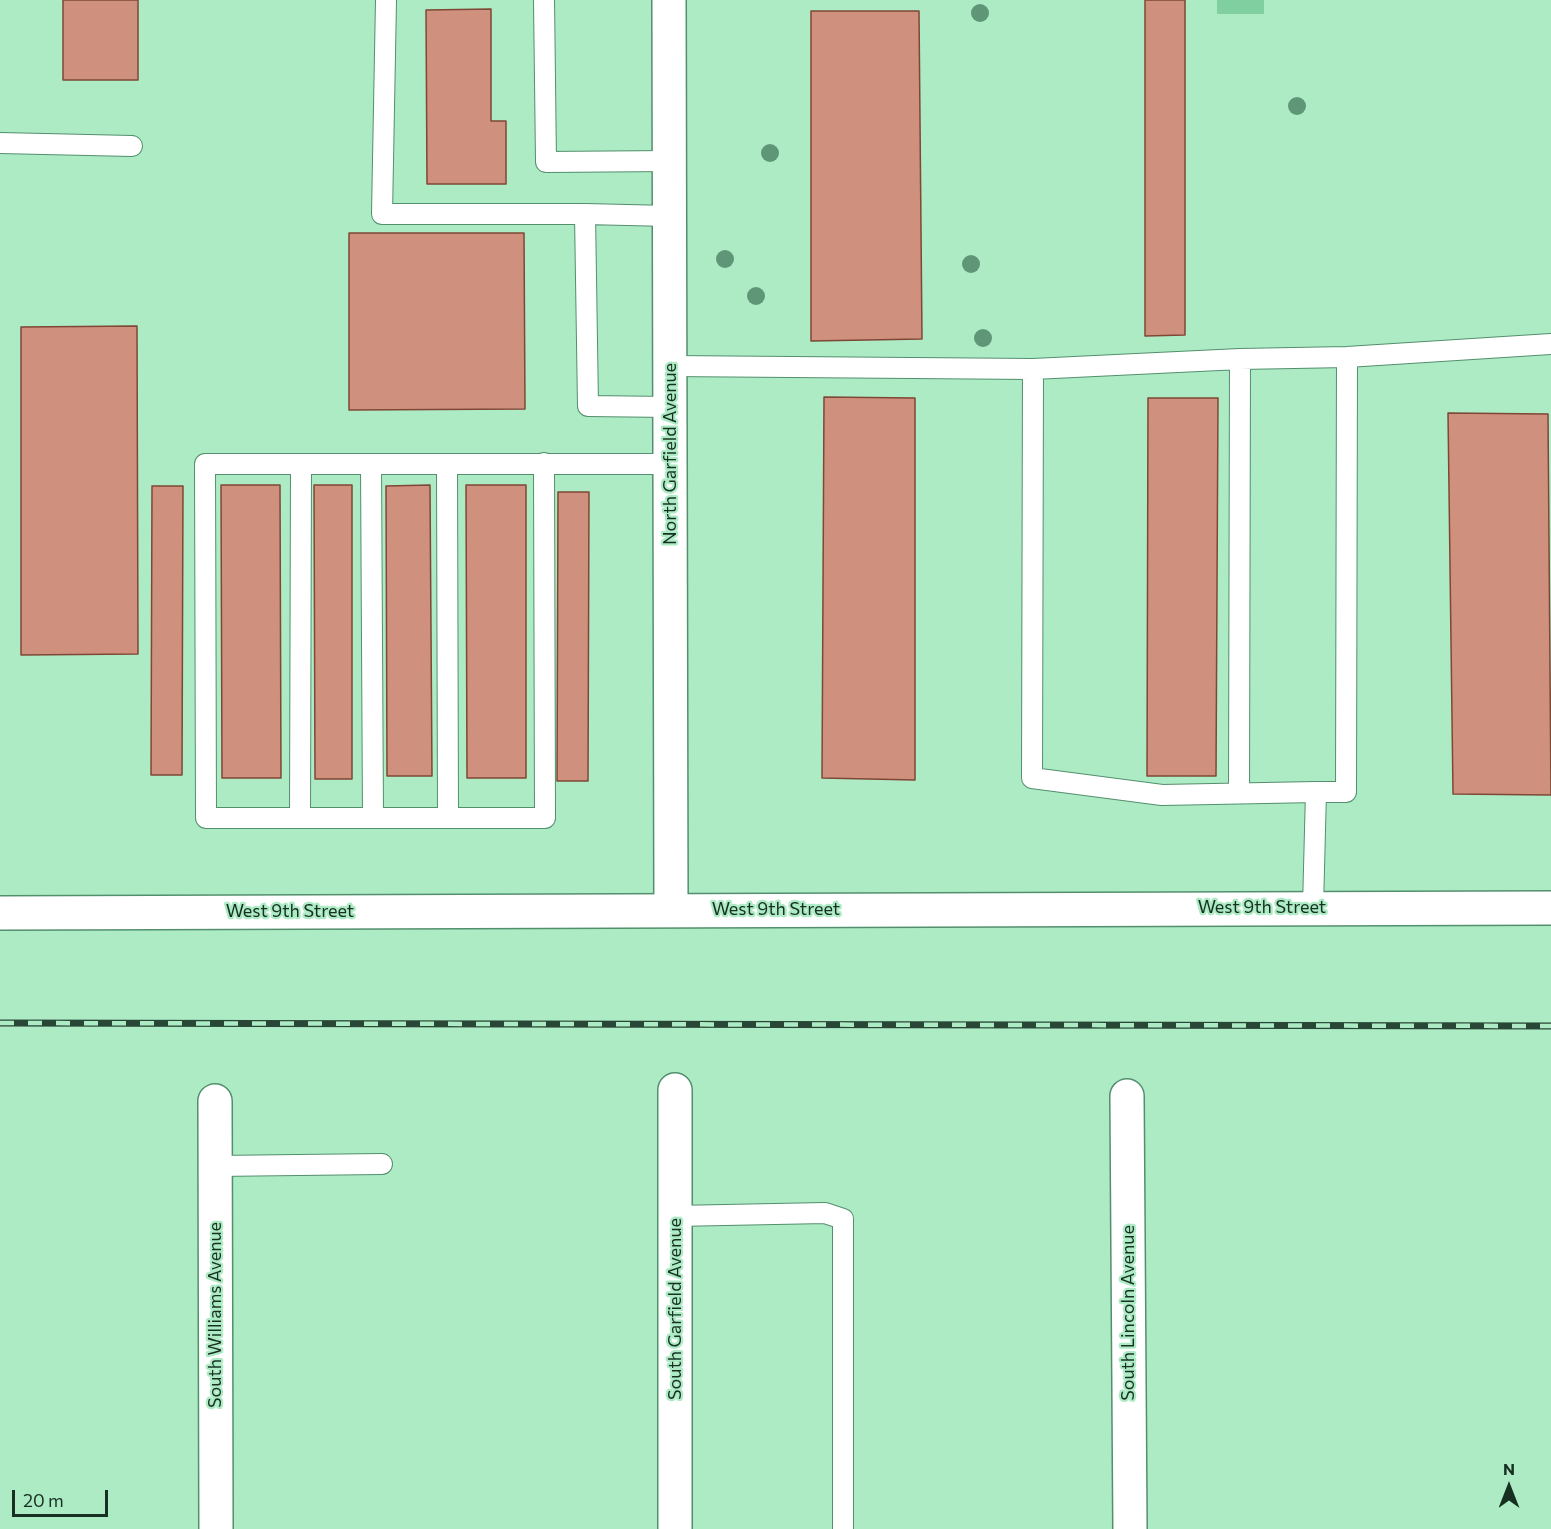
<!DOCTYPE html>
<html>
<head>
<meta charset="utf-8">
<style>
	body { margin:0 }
	#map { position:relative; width:1551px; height:1529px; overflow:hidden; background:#adebc5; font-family:Commissioner,sans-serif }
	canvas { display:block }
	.north { position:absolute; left:1479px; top:1457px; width:60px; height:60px; -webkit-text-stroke:4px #adebc5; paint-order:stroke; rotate:0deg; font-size:16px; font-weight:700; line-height:24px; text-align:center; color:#173022 }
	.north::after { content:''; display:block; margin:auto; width:21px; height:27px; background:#173022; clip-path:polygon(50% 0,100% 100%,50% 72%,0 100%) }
	.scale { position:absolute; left:12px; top:1490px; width:96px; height:27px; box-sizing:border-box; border:3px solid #173022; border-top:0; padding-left:8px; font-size:18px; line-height:21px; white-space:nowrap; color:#173022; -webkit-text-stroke:4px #adebc5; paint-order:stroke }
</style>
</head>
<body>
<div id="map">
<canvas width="1551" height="1529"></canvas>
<div class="north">N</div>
<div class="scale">20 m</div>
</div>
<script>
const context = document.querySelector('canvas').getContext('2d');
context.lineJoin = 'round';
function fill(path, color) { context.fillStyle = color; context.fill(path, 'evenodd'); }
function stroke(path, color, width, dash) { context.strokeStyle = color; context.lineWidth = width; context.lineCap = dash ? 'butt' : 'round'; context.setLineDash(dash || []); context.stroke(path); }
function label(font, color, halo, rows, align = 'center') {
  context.font = font + ' Commissioner,sans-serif'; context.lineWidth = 4.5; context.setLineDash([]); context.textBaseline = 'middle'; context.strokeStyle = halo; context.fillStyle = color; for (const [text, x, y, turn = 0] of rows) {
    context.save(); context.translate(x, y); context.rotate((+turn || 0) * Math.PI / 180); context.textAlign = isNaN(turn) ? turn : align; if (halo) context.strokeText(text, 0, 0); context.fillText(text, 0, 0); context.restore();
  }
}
const green = new Path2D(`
	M1217,0h47v14h-47z`);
const building = new Path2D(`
	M63,0h75v80h-75z
	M1145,0h40v335l-40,1z
	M491,9v112h15v63h-79l-1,-174z
	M811,11h108l3,328 -111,2z
	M349,233h175l1,176 -176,1z
	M137,326l1,328 -117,1v-328z
	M824,397l91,1v382l-93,-2z
	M1148,398h70l-2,378h-69z
	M1448,413l100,1 3,381 -98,-1z
	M221,485h59l1,293h-59z
	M314,485h38v294h-37z
	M430,485l2,291h-45l-1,-290z
	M466,485h60v293h-59z
	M152,486h31l-1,289h-31z
	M558,492h31l-1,289h-31z`);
const service = new Path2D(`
	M386,0l-4,214h203
	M544,0l2,162 124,-1
	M0,143l132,3
	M669,216l-84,-2 3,192 82,1
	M670,366l363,3 207,-10 107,-2 204,-13
	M1033,369l-1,409 130,17 154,-3
	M544,463l1,355h-339l-1,-354h465
	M371,464l2,354
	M447,464l1,354
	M1239,793l1,-434
	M300,818l1,-354
	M1313,907l3,-115h30l1,-435
	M215,1166l167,-2
	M675,1216l150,-3 18,6v310`);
const minor = new Path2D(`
	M669,0l2,909
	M1127,1096l3,433
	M215,1101l1,428
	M675,1529v-439`);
const tertiary = new Path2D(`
	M0,913l1551,-5`);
const rail = new Path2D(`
	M0,1023l1551,3`);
const trees = [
	[980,13],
	[1297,106],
	[770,153],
	[725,259],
	[971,264],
	[756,296],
	[983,338]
];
const streetNames = [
	["North Garfield Avenue",670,454,-90],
	["West 9th Street",1262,907],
	["West 9th Street",776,909],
	["West 9th Street",290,911],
	["South Garfield Avenue",675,1309,-90],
	["South Lincoln Avenue",1128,1313,-90],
	["South Williams Avenue",215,1315,-90]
];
fill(green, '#80cfa1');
fill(building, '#cf907d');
stroke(building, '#7f4736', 1.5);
stroke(service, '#538f6d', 22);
stroke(minor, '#538f6d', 36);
stroke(tertiary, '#538f6d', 36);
stroke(service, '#fff', 20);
stroke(minor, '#fff', 33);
stroke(tertiary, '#fff', 33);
stroke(rail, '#294736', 7);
stroke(rail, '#adebc5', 4.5, [14]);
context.fillStyle = '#5f9677';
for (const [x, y] of trees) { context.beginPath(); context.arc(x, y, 9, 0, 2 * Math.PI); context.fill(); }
label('18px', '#173022', '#adebc5', streetNames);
</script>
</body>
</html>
